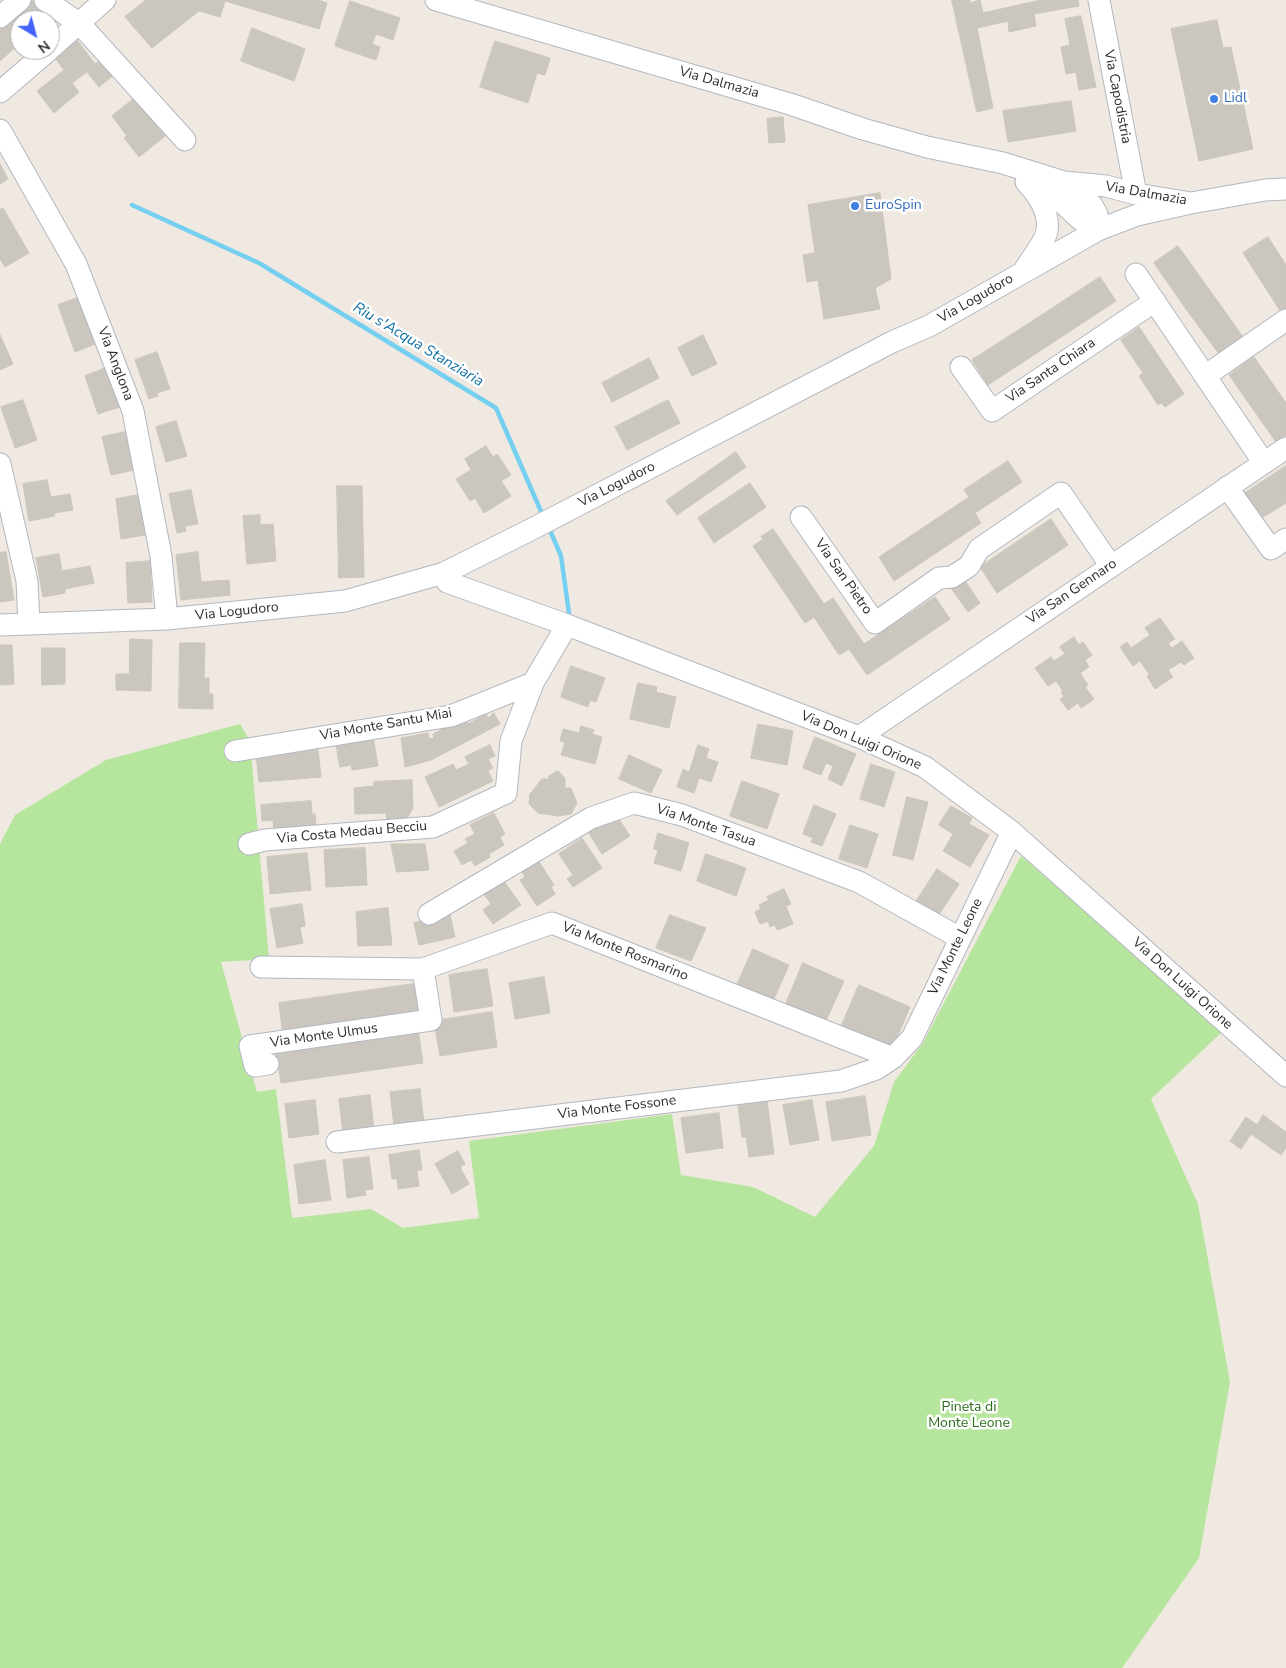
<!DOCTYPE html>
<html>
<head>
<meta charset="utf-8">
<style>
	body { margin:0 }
	#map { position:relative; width:1286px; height:1668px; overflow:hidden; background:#efe9e1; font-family:"Nunito Sans",sans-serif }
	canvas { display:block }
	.north { position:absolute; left:10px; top:10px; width:50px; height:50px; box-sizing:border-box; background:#fff; border:1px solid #ababab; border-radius:50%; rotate:143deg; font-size:14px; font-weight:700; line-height:20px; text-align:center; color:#2e2e2e }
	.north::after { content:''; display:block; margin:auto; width:18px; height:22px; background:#4264fb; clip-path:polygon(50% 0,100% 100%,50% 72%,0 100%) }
</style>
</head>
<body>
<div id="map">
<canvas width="1286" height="1668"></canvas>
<div class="north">N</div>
</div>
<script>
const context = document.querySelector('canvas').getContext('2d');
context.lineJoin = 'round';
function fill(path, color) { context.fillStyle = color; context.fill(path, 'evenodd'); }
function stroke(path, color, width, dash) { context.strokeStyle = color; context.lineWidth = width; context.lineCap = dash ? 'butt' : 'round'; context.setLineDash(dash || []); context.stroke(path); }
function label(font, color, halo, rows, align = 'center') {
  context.font = font + ' "Nunito Sans",sans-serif'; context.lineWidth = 5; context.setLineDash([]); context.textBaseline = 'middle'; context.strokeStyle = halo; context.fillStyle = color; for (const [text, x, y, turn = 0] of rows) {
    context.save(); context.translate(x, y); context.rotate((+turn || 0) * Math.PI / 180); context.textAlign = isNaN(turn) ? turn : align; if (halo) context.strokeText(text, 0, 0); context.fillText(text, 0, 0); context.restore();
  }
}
const green = new Path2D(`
	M240,724l10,17 19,218 -48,3 36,130 19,-3 16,129 79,-9 32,19 76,-10 -10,-77 203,-27 9,61 72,12 62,30 59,-71 20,-64 29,-39 98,-187 202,175 -72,68 47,105 32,178 -31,176 -77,110h-1122v-824l15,-29 91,-55z`);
const stream = new Path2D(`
	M132,205l127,58 237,145 47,108
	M549,528l12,28 8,57`);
const building = new Path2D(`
	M33,0h5l14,16 -5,4h-27v23l-20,18v-32z
	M146,0h172l9,3 -8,26 -94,-28 -5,16 -21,-6 -47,37 -27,-31z
	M952,0h18v3l10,-3 3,13 58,-13h37l1,6 -45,8 2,12 -27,6 -1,-11 -31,7 16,80 -16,4z
	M350,1l50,17 -7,22 -17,-6 -4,10 8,3 -4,13 -41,-14z
	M1081,16l15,71 -17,3 -3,-18 -10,2 -5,-27 9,-2 -5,-26z
	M1217,20l6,28 8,-1 22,102 -54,12 -28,-132z
	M252,28l53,21 -11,32 -53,-20z
	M77,40l18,24 7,-6 13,16 -16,13 -12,-15 -15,11 7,9 -25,21 -17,-22 27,-21 -9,-12z
	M495,41l55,17 -5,17 -8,-2 -9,30 -48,-16z
	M135,98l30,38 -26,21 -15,-19 3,-2 -15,-20z
	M1071,101l5,30 -68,11 -5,-31z
	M783,117l2,25 -16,1 -2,-24z
	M0,164l8,15 -8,5z
	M880,193l11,86 -16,9 5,21 -56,10 -6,-39 -11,2 -4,-27 12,-2 -7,-48z
	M3,208l26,45 -24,14 -5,-8v-49z
	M1268,237l18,28v44l-5,3 -38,-59z
	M1178,246l33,46 -25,17 -32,-46z
	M1100,277l16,24 -64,42 -16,-24z
	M1211,292l32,45 -24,17 -33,-45z
	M80,297l18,46 -23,9 -17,-47z
	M1036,319l16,24 -64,42 -16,-25z
	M1139,327l45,67 -19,13 -4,-4 -3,2 -19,-29 4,-3 -22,-33z
	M0,335l13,29 -13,6z
	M703,335l14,29 -25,12 -14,-28z
	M157,352l13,37 -13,4 1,3 -9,3 -14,-39z
	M1254,357l32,46v32l-10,7 -47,-67z
	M649,358l10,20 -47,24 -10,-19z
	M106,368l14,39 -22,7 -13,-38z
	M23,400l14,40 -22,8 -14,-41z
	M668,400l12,23 -53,27 -12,-23z
	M176,421l11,35 -21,6 -10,-35z
	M125,432l9,38 -23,5 -9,-38z
	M486,446l7,11 4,-3 14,21 -10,6 10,15 -27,17 -9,-15 -5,3 -14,-22 15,-9 -6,-11z
	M736,452l10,15 -69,48 -11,-14z
	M1008,461l14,21 -47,31 6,10 -87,58 -15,-24 90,-60 -5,-7z
	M1286,466v37l-31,19 -16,-25z
	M47,480l4,17 19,-3 3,16 -19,3 1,3 -26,5 -6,-37z
	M750,483l16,24 -52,36 -16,-25z
	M337,486h25l2,91 -25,1z
	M191,490l7,34 -13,2 1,5 -9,2 -8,-39z
	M139,495l6,40 -24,4 -5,-40z
	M260,515v10l13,-1 3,37 -29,3 -4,-48z
	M1051,519l17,26 -71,48 -17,-26z
	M773,529l51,75 9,-6 31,46 71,-47 15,22 -83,56 -18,-26 -10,6 -25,-38 -9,6 -52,-77 10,-7 -2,-2z
	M6,552l8,48 -14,2v-49z
	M198,552l3,30 28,-2 1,15 -49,5 -5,-45z
	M59,554l3,17 28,-5 4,17 -29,6v4l-22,4 -7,-39z
	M150,561l2,41 -24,1 -2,-40z
	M964,579l16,24 -12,9 -17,-24z
	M1160,618l15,21 -7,4 4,5 10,-7 12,17 -10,7 -3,-3 -13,8 5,7 -18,12 -8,-13 2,-2 -9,-13 -7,5 -13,-19 7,-5 4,6 19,-13 -5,-7z
	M1074,637l5,8 4,-3 9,13 -7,5 4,7 -9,6 8,12 -3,2 9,12 -13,9 -3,-5 -10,7 -8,-11 4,-2 -3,-5 2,-1 -7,-10 -8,5 -13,-18 16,-11 3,4 11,-7 -5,-7z
	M130,639l22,1 -1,51 -35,-1v-16h13z
	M180,643h25l-1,35h5v16h4v15l-34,-1z
	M0,645h12l2,39 -14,1z
	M42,648h23v36l-23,1z
	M571,666l34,12 -9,24 -6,-2 -2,7 -27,-10z
	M638,683l19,4 -1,5 20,5 -7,31 -39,-9z
	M494,713l6,11 -69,36 -26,7 -4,-29 27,-5 1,6 5,-1 -1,-4 32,-16 3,6 18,-10 2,4z
	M758,724l35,7 -6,34 -36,-7z
	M581,726l13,4 -2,4 10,3 -7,27 -34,-9 4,-13 -5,-1 3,-12 16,4z
	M335,736h38l5,30 -26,4 -1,-5 -11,2z
	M815,737l41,17 -14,32 -14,-7 5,-13 -7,-3 -5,12 -18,-7z
	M490,745l5,11 -7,3 5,9 -5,3 5,10 -54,26 -14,-30 28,-13 3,6 13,-6 -4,-7z
	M698,745l11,4 -3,9 12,4 -7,20 -12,-4 -5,15 -17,-6 6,-18 6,3z
	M318,750l3,27 -62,5 -3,-28z
	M629,755l33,15 -11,23 -32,-14z
	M871,764l24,8 -11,35 -24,-8z
	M558,771l7,7v10h6l6,15 -6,11 -13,2 -20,-3 -9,-9 1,-10 12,-15h7v-3z
	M412,780l1,28 -7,12 -19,1 -1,-8 -31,1 -1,-26 20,-2v-4z
	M742,781l37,13 -12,35 -37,-13z
	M907,797l21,5 -15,58 -20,-5z
	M311,801l1,13h3l1,12 -42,3 -1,-9 -11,1 -1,-16z
	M814,805l22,9 -14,32 -11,-4 2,-4 -10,-4z
	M951,806l21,12 -3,6 20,11 -19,32 -27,-16 10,-17 -14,-9z
	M494,813l11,21 -5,3 4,8 -15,9 1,3 -15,9 -4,-6 -9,5 -8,-14 14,-8 -3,-4 10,-5 -5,-9z
	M615,813l15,23 -28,18 -15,-24z
	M850,825l28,9 -11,34 -28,-9z
	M658,833l31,10 -8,28 -27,-8 4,-13 -4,-1z
	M582,838l20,30 -29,19 -6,-8 6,-4 -14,-21z
	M391,844h34l4,26 -32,2z
	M365,848l2,37 -41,2 -2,-37z
	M307,853l4,37 -41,4 -3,-37z
	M534,854l20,31 -3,2 4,7 -18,12 -17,-26 5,-3 -7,-12z
	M706,854l40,14 -10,28 -39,-15z
	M937,869l22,15 -21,32 -22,-14z
	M503,880l18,25 -28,19 -10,-14 8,-6 -8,-11z
	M784,889l7,15 -5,2 7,18 -16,6 -2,-5 -5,2 -2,-6 -8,3 -5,-12 6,-3 -2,-4 10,-5 -2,-3z
	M302,904l3,22 -5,1 3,16 -26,5 -7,-39z
	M388,908l4,37 -34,1 -2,-34z
	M450,915l5,22 -36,8 -5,-22z
	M670,915l36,13 -15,33 -35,-13z
	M753,949l36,16 -16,36 -36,-16z
	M803,963l41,18 -19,42 -40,-17z
	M487,969l6,37 -39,6 -5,-37z
	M544,977l6,36 -35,6 -6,-36z
	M421,983l4,33 -142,20 -4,-33z
	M859,985l51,22 -18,42 -51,-22z
	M492,1012l5,35 -57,9 -6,-35z
	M418,1029l5,34 -142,20 -5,-33z
	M420,1089l4,34 -30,3 -4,-34z
	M370,1095l4,34 -31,4 -4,-34z
	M865,1096l6,39 -39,6 -6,-39z
	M315,1100l4,34 -30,4 -4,-34z
	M812,1100l7,40 -29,5 -7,-40z
	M767,1101l7,53 -25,3 -3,-20h-4l-4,-32z
	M719,1113l4,35 -37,5 -5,-35z
	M1263,1115l23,17v16l-5,7 -30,-21 -10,15 -11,-8 16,-24 11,8z
	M419,1150l3,20h-5l2,16 -21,3 -1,-10h-5l-3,-24z
	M458,1151l7,13 -5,3 9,17 -17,10 -17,-30z
	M369,1157l4,32 -8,1 1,5 -19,3 -4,-38z
	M325,1160l6,40 -32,4 -5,-39z`);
const minor = new Path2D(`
	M45,0l35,24 105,116
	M436,0l354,104 73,25 64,18 76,16 61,19 42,4 30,8 55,9 74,-13 21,-1
	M1099,0l37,194
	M0,17l20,-17
	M50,49l55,-49
	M0,92l49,-42
	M0,130l76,134 57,147 28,145 6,63
	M1030,181l14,5 37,34 17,10
	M1064,182l28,23 5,9 1,16
	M1025,269c6,-10 20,-27 22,-38 3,-18 -9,-37 -21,-49
	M1136,274l128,189
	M961,367l31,44 163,-110
	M1205,376l81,-56
	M0,464l27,117 2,43
	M1227,487l44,62 15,-10
	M801,517l74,106 64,-45 13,-1 17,-11 10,-17 82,-56 50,73
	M444,573l3,9 120,43 292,112 66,30 87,65 274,244
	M0,625l167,-6 178,-18 99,-28 88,-44 360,-187 37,-16 169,-96 39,-15 54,-12
	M859,737l427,-289
	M235,751l216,-35 82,-33
	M249,844l16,-4 168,-13 73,-34 5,-52 22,-58 34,-58
	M429,914l162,-96 43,-15 48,12 177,67 101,56
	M261,967l162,2 129,-46 341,135
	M268,1064l-13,2 -5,-20 181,-26 -8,-51
	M337,1142l504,-61 35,-12 17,-11 19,-20 100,-206`);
const markers = [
	[1214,99,5,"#3f7fe0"],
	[855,206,5,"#3f7fe0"]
];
const streetNames = [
	["Via Dalmazia",719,83,16],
	["Via Capodistria",1117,97,79],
	["Via Dalmazia",1146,194,10],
	["Via Logudoro",976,299,-30],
	["Via Anglona",115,364,69],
	["Via Santa Chiara",1051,371,-34],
	["Via Logudoro",617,485,-27],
	["Via San Pietro",843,577,55],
	["Via San Gennaro",1072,592,-34],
	["Via Logudoro",237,612,-6],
	["Via Monte Santu Miai",386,725,-10],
	["Via Don Luigi Orione",861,741,23],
	["Via Monte Tasua",706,826,19],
	["Via Costa Medau Becciu",352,833,-5],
	["Via Monte Leone",956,947,-64],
	["Via Monte Rosmarino",625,952,22],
	["Via Don Luigi Orione",1182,984,42],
	["Via Monte Ulmus",324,1036,-8],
	["Via Monte Fossone",617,1108,-7]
];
const shopNames = [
	["Lidl",1224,99],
	["EuroSpin",865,206]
];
const parkNames = [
	["Pineta di",969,1408],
	["Monte Leone",969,1424]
];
const waterNames = [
	["Riu s'Acqua Stanziaria",418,345,31]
];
fill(green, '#b6e59e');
stroke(stream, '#75cff0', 4.5);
fill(building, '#cbc7bf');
stroke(building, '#cbc5ba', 1);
stroke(minor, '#b4b7c1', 23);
stroke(minor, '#fff', 21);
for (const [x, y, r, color] of markers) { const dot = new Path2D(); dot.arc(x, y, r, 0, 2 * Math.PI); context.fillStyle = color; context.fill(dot); stroke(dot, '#fff', 2); }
label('14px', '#2e2e2e', '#fff', streetNames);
label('14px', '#366cbe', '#fff', shopNames, 'left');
label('14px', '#2c6e1b', '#fff', parkNames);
label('italic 15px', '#0d6fa3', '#fff', waterNames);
</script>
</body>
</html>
